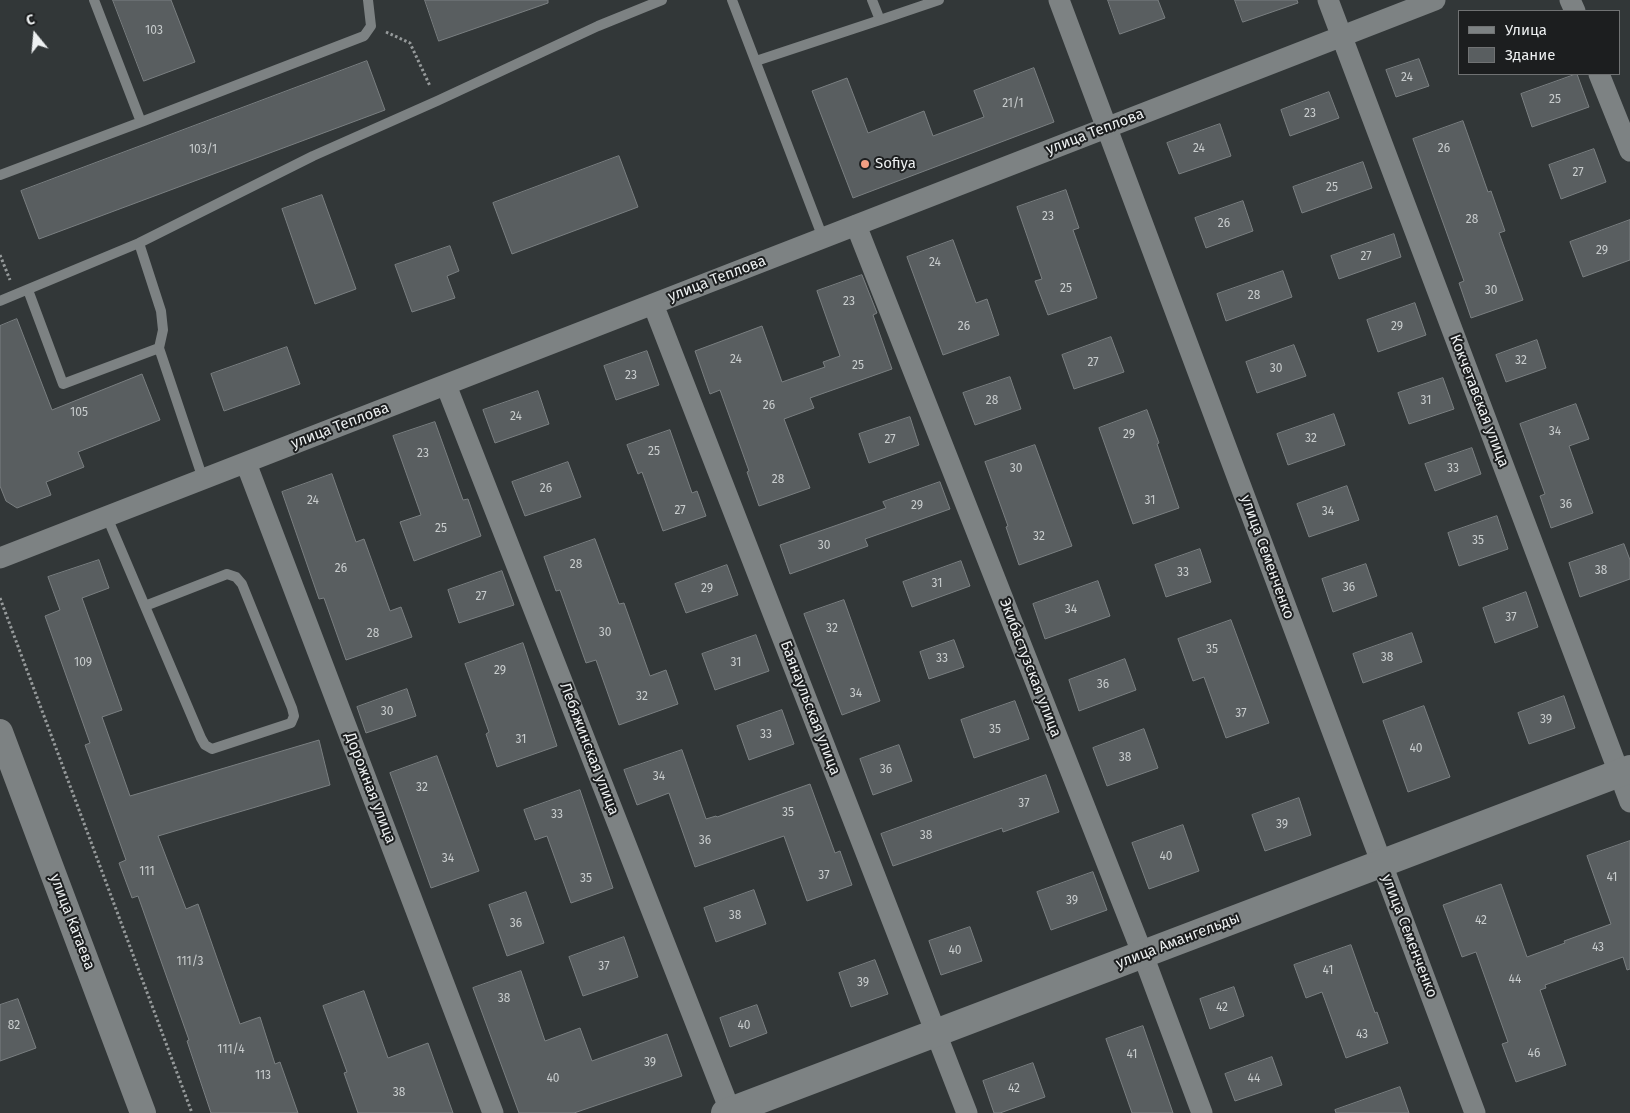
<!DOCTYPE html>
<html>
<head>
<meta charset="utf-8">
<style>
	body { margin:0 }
	#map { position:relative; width:1630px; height:1113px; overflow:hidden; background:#323738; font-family:"Fira Sans",sans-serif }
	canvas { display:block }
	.legend { position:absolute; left:1458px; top:10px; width:162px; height:65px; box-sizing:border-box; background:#1c1e1f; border:1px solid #707273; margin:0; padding:6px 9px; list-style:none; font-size:15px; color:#edf0f1 }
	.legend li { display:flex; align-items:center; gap:10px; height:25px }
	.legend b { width:25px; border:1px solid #707273 }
	.north { position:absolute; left:10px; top:10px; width:50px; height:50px; -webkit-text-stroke:4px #1c1e1f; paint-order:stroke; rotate:343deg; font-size:14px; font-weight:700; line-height:20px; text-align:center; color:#edf0f1 }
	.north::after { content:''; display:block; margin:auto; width:18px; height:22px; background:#edf0f1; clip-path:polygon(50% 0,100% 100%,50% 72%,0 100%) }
</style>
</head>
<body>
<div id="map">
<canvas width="1630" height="1113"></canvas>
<ul class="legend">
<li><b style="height:6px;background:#7d8283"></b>Улица</li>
<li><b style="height:14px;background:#595e60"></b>Здание</li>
</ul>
<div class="north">С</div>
</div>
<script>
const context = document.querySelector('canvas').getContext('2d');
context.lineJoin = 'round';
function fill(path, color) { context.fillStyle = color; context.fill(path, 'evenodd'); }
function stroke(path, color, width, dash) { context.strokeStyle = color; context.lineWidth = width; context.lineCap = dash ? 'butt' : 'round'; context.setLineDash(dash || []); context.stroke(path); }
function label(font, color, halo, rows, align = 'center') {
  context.font = font + ' "Fira Sans",sans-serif'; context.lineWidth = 4; context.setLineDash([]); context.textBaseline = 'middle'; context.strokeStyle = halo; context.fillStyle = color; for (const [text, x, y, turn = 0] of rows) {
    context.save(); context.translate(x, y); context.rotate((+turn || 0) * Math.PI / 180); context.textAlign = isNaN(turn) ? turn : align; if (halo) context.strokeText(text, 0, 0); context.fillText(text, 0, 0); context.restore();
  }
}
const building = new Path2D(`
	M113,0h58l24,62 -51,19z
	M425,0h123v3l-109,38z
	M1108,0h50l7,18 -45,16z
	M1235,0h62l1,3 -55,19z
	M1419,59l10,27 -33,11 -10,-27z
	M367,61l18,49 -346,129 -18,-48z
	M1034,68l20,54 -201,76 -41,-107 35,-13 21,55 56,-22 9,25 51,-19 -10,-26z
	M1577,74l12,33 -57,20 -11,-33z
	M1329,92l10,26 -49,18 -9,-26z
	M1463,121l25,71 3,-1 14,40 -6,2 24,67 -52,18 -12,-35 5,-2 -51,-142z
	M1220,124l11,32 -52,18 -12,-31z
	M1594,149l12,33 -45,17 -12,-34z
	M619,156l19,51 -126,47 -19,-51z
	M1363,162l9,26 -70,25 -9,-26z
	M1066,190l13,38 -6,2 24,68 -49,17 -13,-34 7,-2 -25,-72z
	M322,195l34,94 -41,15 -33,-95z
	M1243,201l10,30 -47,17 -11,-30z
	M1630,220v40l-47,17 -13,-35z
	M1394,234l7,23 -62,22 -8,-23z
	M953,240l23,63 11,-4 12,36 -56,20 -36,-98z
	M450,246l9,25 -12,5 8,22 -43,14 -17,-47z
	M1283,271l9,26 -66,24 -9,-27z
	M862,275l15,38 -4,2 19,54 -82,29 4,10 -30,11 26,69 -51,18 -12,-34 2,-1 -29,-81 -10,4 -15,-43 67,-25 20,56 43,-15 -2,-5 17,-6 -23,-65z
	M1415,303l11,32 -48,17 -11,-32z
	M17,319l35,91 90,-36 18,46 -82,32 6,15 -38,15 5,13 -34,13 -11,-7 -6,-15v-160z
	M1111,337l13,35 -50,17 -12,-34z
	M1537,340l9,28 -40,14 -10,-27z
	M1294,345l12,31 -49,17 -11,-31z
	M287,347l13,37 -76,27 -13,-37z
	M647,351l12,34 -43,15 -12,-34z
	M1010,377l11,32 -46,16 -12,-32z
	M1443,378l11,31 -45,15 -11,-31z
	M538,391l11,33 -54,19 -12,-33z
	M1576,404l13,35 -20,7 24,67 -42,15 -11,-32 5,-2 -25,-70z
	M1147,410l12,33 -2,1 22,64 -46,16 -34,-96z
	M1334,414l11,31 -57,20 -11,-31z
	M910,417l9,28 -50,18 -10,-29z
	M435,422l28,78 5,-1 13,37 -67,25 -14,-39 21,-7 -28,-79z
	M670,430l22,63 5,-2 9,25 -43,15 -21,-59 -4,2 -11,-29z
	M1035,445l37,101 -53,19 -13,-38 2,-1 -23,-64z
	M1472,448l9,26 -46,17 -10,-27z
	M568,462l13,35 -56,19 -13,-34z
	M332,474l24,68 8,-3 26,72 11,-4 11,30 -66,23 -22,-62 -5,1 -37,-107z
	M940,482l10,27 -85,30 3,7 -78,28 -10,-29 106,-37 -3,-6z
	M1347,486l12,34 -50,17 -12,-33z
	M1497,516l11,33 -49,17 -11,-33z
	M595,539l24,65 5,-1 26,73 16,-6 12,34 -59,21 -23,-65 -10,3 -26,-73 -4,1 -12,-34z
	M1624,544l6,16v19l-50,18 -11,-34z
	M1200,549l11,33 -45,15 -11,-32z
	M99,560l10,28 -27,10 40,112 -20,7 28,79 189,-56 11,45 -172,51 28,73 12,-5 42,120 20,-7 15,47 5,-2 18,51h-87l-24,-72 2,-1 -51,-144 -6,2 -13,-35 7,-3 -41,-115 5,-2 -45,-127 15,-6 -12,-33z
	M961,561l9,25 -58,21 -9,-25z
	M1366,564l11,32 -44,16 -11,-33z
	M727,565l11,30 -52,18 -11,-29z
	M502,571l12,34 -55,18 -11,-33z
	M1098,581l12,35 -65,23 -12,-35z
	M1526,592l12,35 -43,16 -12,-35z
	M844,600l36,101 -38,14 -38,-101z
	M1231,620l38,103 -43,15 -22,-61 -11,4 -15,-42z
	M1412,633l10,29 -59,21 -10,-29z
	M756,635l13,36 -54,19 -13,-36z
	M954,640l10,27 -35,12 -9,-27z
	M523,643l34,103 -60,21 -11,-33 3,-2 -24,-68z
	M1125,659l11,31 -57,21 -10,-31z
	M407,689l9,27 -50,17 -9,-26z
	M1564,696l11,32 -46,16 -11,-31z
	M1015,701l14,38 -55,19 -13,-38z
	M1424,706l26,71 -42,15 -25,-71z
	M782,710l12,34 -45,16 -12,-34z
	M1144,729l14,39 -51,18 -14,-38z
	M899,745l13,36 -39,14 -13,-36z
	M682,750l24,69 10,-3 1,1 93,-33 25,69 5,-2 12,34 -45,16 -23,-65 -89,31 -26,-74 -32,12 -13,-35z
	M437,756l42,115 -48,17 -41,-115z
	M1046,775l13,37 -56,20 -1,-4 -109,38 -12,-32z
	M580,790l33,98 -42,15 -24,-67 -12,4 -11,-30z
	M1299,798l12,37 -46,16 -13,-36z
	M1183,825l16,46 -50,18 -17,-46z
	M1630,841v128l-3,1 -4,-13 -78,28 1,3 -6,2 26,75 -50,17 -14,-38 6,-2 -32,-90 -14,5 -19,-52 58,-21 26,73 38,-14 -1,-2 47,-17 -24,-68z
	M1093,872l14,38 -56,20 -14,-38z
	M754,890l12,34 -50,18 -12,-34z
	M526,892l18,51 -37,13 -18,-51z
	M970,927l12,34 -41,14 -12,-34z
	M624,937l14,40 -55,19 -14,-39z
	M1351,945l24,68 2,-1 11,31 -42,15 -24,-66 -16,6 -12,-33z
	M875,960l13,34 -37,13 -12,-34z
	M521,971l24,70 35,-13 12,33 75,-27 15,42 -108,37h-55l-46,-125z
	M1234,987l10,29 -34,13 -10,-30z
	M364,991l24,67 40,-15 25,70h-95l-14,-40 3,-1 -24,-66z
	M18,999l18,49 -36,13v-56z
	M757,1005l10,28 -37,14 -10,-29z
	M1143,1026l30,87h-41l-26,-74z
	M1272,1057l10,28 -47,16 -10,-27z
	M1033,1063l12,34 -45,16h-6l-11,-32z
	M1400,1087l9,26h-73l-1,-3z`);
const path = new Path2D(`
	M386,32l24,11 20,43
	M0,255l10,25
	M0,598l192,515`);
const service = new Path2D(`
	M732,0l91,238
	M872,0l8,20 59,-20
	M756,61l124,-41
	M141,122l223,-86 7,-10 -3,-26
	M0,175l141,-53 -47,-122
	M139,243l22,68 2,19 -4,18 44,131
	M28,290l35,94 96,-36
	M0,301l139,-58 174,-87 124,-55 161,-75 64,-26
	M107,517l94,221 4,7 7,4 79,-26 3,-7 -2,-8 -50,-124 -6,-7 -9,-3 -82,32`);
const minor = new Path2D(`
	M1059,0l416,1113
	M1328,0l302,802
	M1570,0l5,11
	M1599,74l31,77
	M856,225l287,730 59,158
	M653,304l314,809
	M446,385l285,728
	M246,463l247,650
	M0,558l1435,-558`);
const tertiary = new Path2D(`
	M0,732l143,381`);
const secondary = new Path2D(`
	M725,1113l905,-344`);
const markers = [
	[865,164,5,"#f39f83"]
];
const numberNames = [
	["103",154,31],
	["24",1407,78],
	["25",1555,100],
	["21/1",1013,104],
	["23",1310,114],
	["24",1199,149],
	["26",1444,149],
	["103/1",203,150],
	["27",1578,173],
	["25",1332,188],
	["23",1048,217],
	["28",1472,220],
	["26",1224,224],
	["29",1602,251],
	["27",1366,257],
	["24",935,263],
	["25",1066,289],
	["30",1491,291],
	["28",1254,296],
	["23",849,302],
	["26",964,327],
	["29",1397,327],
	["24",736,360],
	["32",1521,361],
	["27",1093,363],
	["25",858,366],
	["30",1276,369],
	["23",631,376],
	["28",992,401],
	["31",1426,401],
	["26",769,406],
	["105",79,413],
	["24",516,417],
	["34",1555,432],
	["29",1129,435],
	["32",1311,439],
	["27",890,440],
	["25",654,452],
	["23",423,454],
	["30",1016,469],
	["33",1453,469],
	["28",778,480],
	["26",546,489],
	["24",313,501],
	["31",1150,501],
	["36",1566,505],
	["29",917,506],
	["27",680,511],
	["34",1328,512],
	["25",441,529],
	["32",1039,537],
	["35",1478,541],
	["30",824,546],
	["28",576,565],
	["26",341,569],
	["38",1601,571],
	["33",1183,573],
	["31",937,584],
	["36",1349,588],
	["29",707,589],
	["27",481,597],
	["34",1071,610],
	["37",1511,618],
	["32",832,629],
	["30",605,633],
	["28",373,634],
	["35",1212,650],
	["38",1387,658],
	["33",942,659],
	["109",83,663],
	["31",736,663],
	["29",500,671],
	["36",1103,685],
	["34",856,694],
	["32",642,697],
	["30",387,712],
	["37",1241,714],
	["39",1546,720],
	["35",995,730],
	["33",766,735],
	["31",521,740],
	["40",1416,749],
	["38",1125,758],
	["36",886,770],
	["34",659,777],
	["32",422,788],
	["37",1024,804],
	["35",788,813],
	["33",557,815],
	["39",1282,825],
	["38",926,836],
	["36",705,841],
	["40",1166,857],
	["34",448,859],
	["111",147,872],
	["37",824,876],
	["41",1612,878],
	["35",586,879],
	["39",1072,901],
	["38",735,916],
	["42",1481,921],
	["36",516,924],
	["43",1598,948],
	["40",955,951],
	["111/3",190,962],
	["37",604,967],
	["41",1328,971],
	["44",1515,980],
	["39",863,983],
	["38",504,999],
	["42",1222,1008],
	["82",14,1026],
	["40",744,1026],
	["43",1362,1035],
	["111/4",231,1050],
	["46",1534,1054],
	["41",1132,1055],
	["39",650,1063],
	["113",263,1076],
	["40",553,1079],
	["44",1254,1079],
	["42",1014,1089],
	["38",399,1093]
];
const streetNames = [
	["улица Теплова",1095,132,-21],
	["улица Теплова",717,279,-21],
	["Кокчетавская улица",1479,401,69],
	["улица Теплова",340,426,-21],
	["улица Семенченко",1267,557,70],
	["Экибастузская улица",1030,668,69],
	["Баянаульская улица",810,708,69],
	["Лебяжинская улица",589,749,69],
	["Дорожная улица",370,788,69],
	["улица Катаева",72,922,69],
	["улица Семенченко",1409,936,69],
	["улица Амангельды",1178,941,-21]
];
const poiNames = [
	["Sofiya",875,164]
];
fill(building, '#595e60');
stroke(building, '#7a7f81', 1);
stroke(path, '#969a9b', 3, [2.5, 2.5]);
stroke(service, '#7d8283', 10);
stroke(minor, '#7d8283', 21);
stroke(tertiary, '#7d8283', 26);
stroke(secondary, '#7d8283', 28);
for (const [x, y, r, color] of markers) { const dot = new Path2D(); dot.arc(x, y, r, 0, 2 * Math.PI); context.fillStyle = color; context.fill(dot); stroke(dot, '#1c1e1f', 2); }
label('12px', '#c8cccd', null, numberNames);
label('15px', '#edf0f1', '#1c1e1f', streetNames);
label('15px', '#edf0f1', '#1c1e1f', poiNames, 'left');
</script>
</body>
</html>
